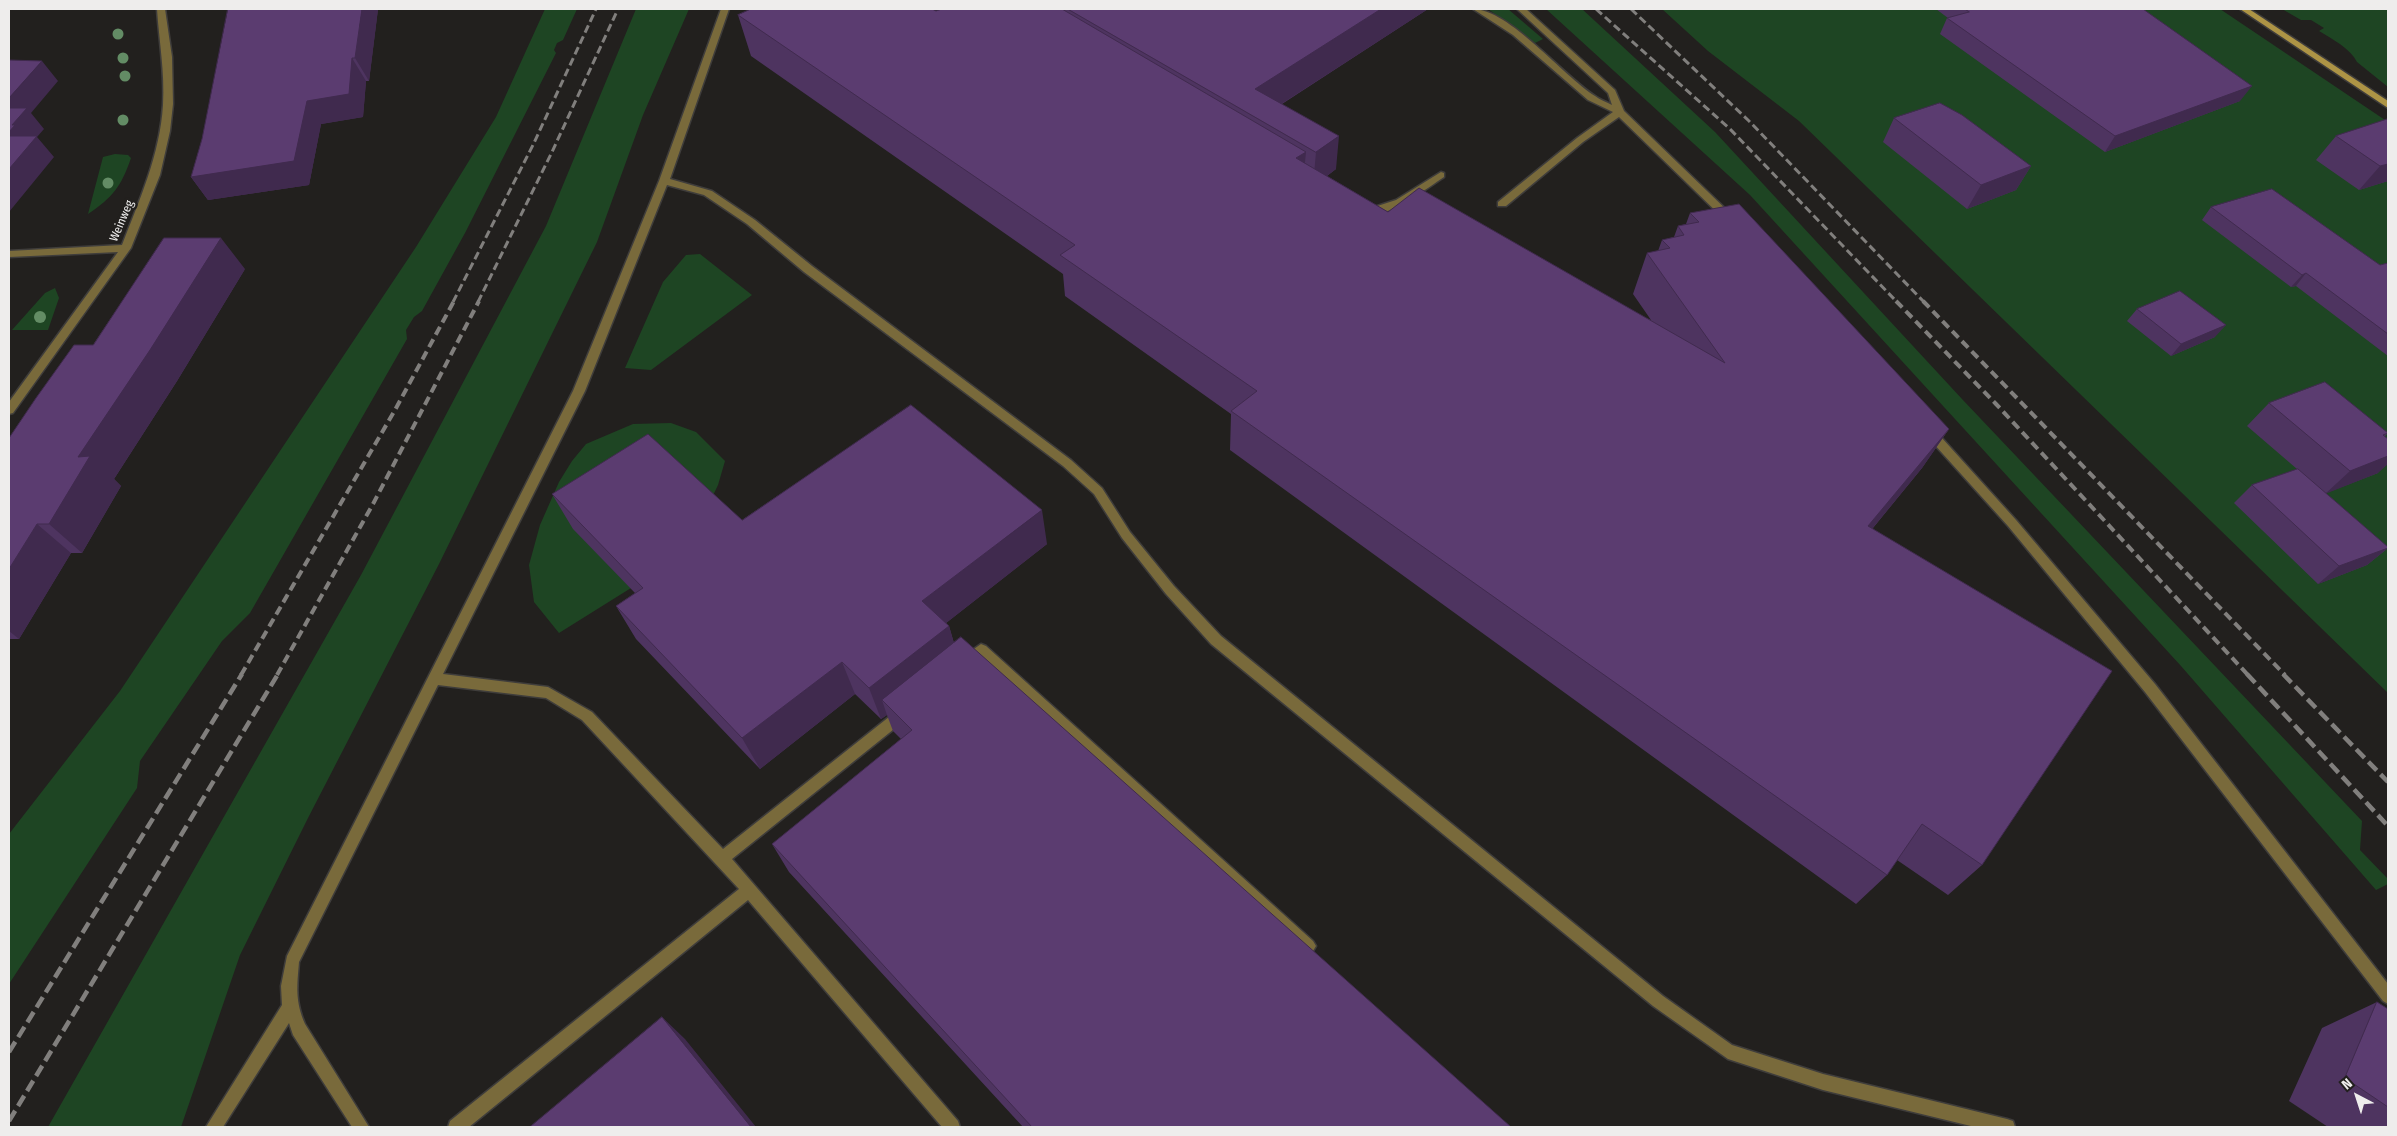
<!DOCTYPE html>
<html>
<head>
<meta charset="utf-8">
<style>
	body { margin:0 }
	#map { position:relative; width:2397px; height:1136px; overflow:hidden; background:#22201e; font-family:"Fira Sans Condensed",sans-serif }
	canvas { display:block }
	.frame { position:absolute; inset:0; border:10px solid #eeedec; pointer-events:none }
	.north { position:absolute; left:2332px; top:1071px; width:50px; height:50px; -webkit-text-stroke:4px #22201e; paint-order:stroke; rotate:320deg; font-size:14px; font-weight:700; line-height:20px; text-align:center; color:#eeedec }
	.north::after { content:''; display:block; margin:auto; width:18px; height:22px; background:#eeedec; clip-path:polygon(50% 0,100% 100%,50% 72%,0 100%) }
</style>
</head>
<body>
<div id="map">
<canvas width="2397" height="1136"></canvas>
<div class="frame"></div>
<div class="north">N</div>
</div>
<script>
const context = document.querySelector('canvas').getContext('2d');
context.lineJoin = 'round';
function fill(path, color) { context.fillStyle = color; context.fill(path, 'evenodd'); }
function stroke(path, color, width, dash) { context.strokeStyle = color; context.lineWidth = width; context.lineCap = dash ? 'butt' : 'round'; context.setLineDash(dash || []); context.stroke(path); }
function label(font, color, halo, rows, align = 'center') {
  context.font = font + ' "Fira Sans Condensed",sans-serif'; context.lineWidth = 5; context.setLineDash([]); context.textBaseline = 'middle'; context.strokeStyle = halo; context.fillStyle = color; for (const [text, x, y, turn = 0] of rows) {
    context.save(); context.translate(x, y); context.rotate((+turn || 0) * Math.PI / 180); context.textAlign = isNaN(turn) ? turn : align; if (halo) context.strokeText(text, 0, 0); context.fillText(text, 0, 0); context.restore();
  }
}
const green = new Path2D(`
	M545,9h32l-14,31 -6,3 -3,7 2,3 -91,180 -43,78 -8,6 -8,13 1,9 -157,274 -28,28 -82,120 -3,27 -128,196v-150l111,-143 296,-444 80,-130z
	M636,9h53l-46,106 -46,127 -158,322 -131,254 -68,137 -59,172h-133l313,-552 185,-349z
	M1488,9h20l35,30 -8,4z
	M1546,9h36l133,123 247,267 400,422 -2,29 28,29v5l-12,6 -195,-224 -431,-471z
	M1662,9h558l168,113v571l-589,-572 -91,-70z
	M2282,9h106v78l-31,-25c-7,-14 -25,-23 -38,-31l5,-3 -13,-8h-10z
	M115,154l13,1 3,3c-10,29 -18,39 -43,56l15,-57z
	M700,254l52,41 -101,75 -26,-2 38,-86 23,-27z
	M55,288l4,10 -11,32h-36l33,-37z
	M671,423l25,9 29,29 -7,24 -11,23 -133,21 57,59 -72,45 -25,-31 -5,-37 11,-40 19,-43 13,-21 14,-17 47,-20z`);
const lane = new Path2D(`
	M721,9h8l-59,170 42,12 43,29 57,46 259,194 31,28 28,44 44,54 47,50 442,360 69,49 91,29 184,45 6,2 2,6h-40l-152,-37 -95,-31 -75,-53 -442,-362 -45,-50 -44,-56 -28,-44 -31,-28 -259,-194 -57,-48 -43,-29 -37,-10 -82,206 -142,283 105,13 44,25 131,137 176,-140 5,-2 5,2 2,4 -2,4 -177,142 226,262 2,6h-18l-194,-227 -279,227h-21l2,-6 289,-232 -157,-169 -36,-22 -108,-13 -139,277c-2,24 -4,39 6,62l64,103h-17l-59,-92 -4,-12 -66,104h-17l76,-122 -1,-19 6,-30 286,-565 86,-210z
	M1473,9c36,0 90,67 122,87 5,4 12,6 17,9l-4,-12 -91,-84h9l89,81 9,21 110,106v4h-8l-107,-104 -36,25 -77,64h-8v-4l79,-64 36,-26 -25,-12 -75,-65z
	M1441,172l3,1v4c-18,12 -60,44 -82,38l-1,-2 1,-2 34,-11z
	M1928,426l4,1 84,93 139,164 233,300v20l-5,-3 -238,-309 -137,-166 -84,-93 -2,-3 2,-3z
	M981,644l5,2 327,295 3,5 -3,5 -5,2 -5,-2 -322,-293c-7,5 -11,11 -20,8l-2,-4 2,-4z`);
const street = new Path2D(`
	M157,9h8l7,48 1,47 -3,27 -10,44 -29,73 -118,165 -4,1v-12l109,-150 -109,5v-6l113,-6c18,-46 38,-91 41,-140 2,-33 -4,-64 -6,-96z`);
const secondary = new Path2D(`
	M2240,9h9l139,92v7z`);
const railFar2 = new Path2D(`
	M1596,9l134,120 167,173
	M1631,9l118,112 175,181
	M453,302l80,-157 63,-136
	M478,302l74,-150 66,-143`);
const railFar1 = new Path2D(`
	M1896,301l100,103 252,271
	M1923,301l362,374
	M241,675l154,-265 59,-109
	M277,675l96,-171 106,-203`);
const rail = new Path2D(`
	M2247,674l141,152
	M2283,674l105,108
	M9,1052l233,-378
	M9,1121l269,-447`);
const trees = [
	[118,34,5.5],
	[123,58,5.5],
	[125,76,5.5],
	[123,120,5.5],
	[108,183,5.5],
	[40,317,6]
];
const wall = new Path2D(`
	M378,9l-9,72h-3l-3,36 -42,7 -12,61 -101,15 -17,-23z
	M942,9h486l-146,95 54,65 -9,7 61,36 263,108 -18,-26 14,-41 11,-2 4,-11 12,-3 4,-11 8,-2 4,-11 259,216 -27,39 -49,60 109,337 -34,30 -51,-35 -10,15 -31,29 -626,-454 1,-36 -166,-118 -2,-22 -312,-218 -13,-41 198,-4z
	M1936,9h207l97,92 -135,51 -165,-118 7,-16h1z
	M1894,118l137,48 -15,24 -49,19 -84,-67z
	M2388,119v62l-29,9 -43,-30 20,-24z
	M2211,207l169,58 8,-2v93l-92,-70 -5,1 -89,-67z
	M245,269l-68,112 -63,98 7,7 -39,67h-11l-52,86h-10v1v-202z
	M2137,309l78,28 -44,19 -44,-35z
	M2269,403l119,30 -3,3 -7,37 -52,20 62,55 -21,17 -49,19 -84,-81 18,-18 45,-16 -50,-43z
	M552,494l190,26 305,24 -101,79 3,3 5,17 557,484h-488l-234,-255 -17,-28 129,-105 -8,-8 -6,-16 -6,4 -26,-25 -95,75 -124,-130 -20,-33 19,-13 -62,-64z
	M2377,1002l11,7v118h-60l-39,-26 33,-73z`);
const shadedWall = new Path2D(`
	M362,9h16l-9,72 -14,-23z
	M1381,9h47l-170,110 -3,-30z
	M352,58l14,23 -3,36 -42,7 -12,61 -101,15 -17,-23z
	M42,61l16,20 -27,32 13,16 -7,8 17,20 -45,55v-114z
	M2252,86l-12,15 -135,51 10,-16z
	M1339,136l-3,33 -23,17 3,-34z
	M1306,152l-4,41 -6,-35z
	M2388,164v17l-29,9 21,-24z
	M2031,166l-15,24 -49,19 14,-24z
	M221,238l24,31 -68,112 -63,98 7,7 -39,67 -33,-29 29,-67z
	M2306,273l-10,13 -5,1 11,-12z
	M2226,325l-11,12 -44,19 10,-12z
	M1949,429l-27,39 -79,96 25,-38z
	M2388,456v8l-10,9 -53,21 25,-23z
	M1042,510l5,34 -115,90 -10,-33z
	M37,524l34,29 -52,86 -10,-8v-62z
	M2388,548l-21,17 -49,19 21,-18z
	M949,626l9,32 -76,42 5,15 -6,4 -12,-31z
	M842,662l13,32 -95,75 -18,-31z
	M662,1017l23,22 71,88h-5z`);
const building = new Path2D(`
	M228,9h134l-7,49h-3l-3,36 -42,7 -13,60 -103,16 11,-38z
	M751,9h181l4,2 6,-2h120l244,143 -10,6 92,54 31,-24 306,175 -78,-110 23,-5 -8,-8 22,-5 -6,-9 21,-4 -9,-9 49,-9 210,225 -81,97 244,145 -130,194 -60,-41 -35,51 -656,-464 26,-20 -197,-136 15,-10 -337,-230z
	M1068,9h313l-126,80 84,47 -23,16z
	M1965,9h178l109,77 -137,50 -168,-118 22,-6z
	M9,60l33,1 -33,37z
	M1940,103l22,12 69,51 -50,19 -87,-67z
	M9,108h18l-15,17h3l-6,7z
	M2388,119v45l-8,2 -44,-30z
	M9,136h28l-28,33z
	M2272,189l108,76 8,-2v71l-82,-61 -4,2 -91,-68z
	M164,238h57l-71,112 -72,107 12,-1 -41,68h-12l-28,45v-131l27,-40 38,-53h19z
	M2180,291l46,34 -45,19 -44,-35z
	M2325,382l63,51 -5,2 5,4v17l-38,15 -81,-68z
	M911,405l131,105 -120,91 27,25 -80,62 -27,-26 -100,76 -126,-132 27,-18 -91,-94 96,-60 94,86z
	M2298,469l90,78v1l-49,18 -87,-81z
	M961,637l550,490h-479l-260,-283 140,-114 -30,-30z
	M2377,1002l11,7v98l-43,-29z
	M662,1017l89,110h-221z`);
const streetNames = [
	["Weinweg",122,221,-67]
];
fill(green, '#1e4523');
stroke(lane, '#3f3d3b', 3);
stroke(street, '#3f3d3b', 3);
stroke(secondary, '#3f3d3b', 3);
fill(lane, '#796a3b');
fill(street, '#796a3b');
fill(secondary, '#ad9445');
stroke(railFar2, '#817f7d', 3, [8, 4]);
stroke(railFar1, '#817f7d', 4, [9, 5]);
stroke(rail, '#817f7d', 4.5, [12, 5.5]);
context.fillStyle = '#638c65';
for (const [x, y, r] of trees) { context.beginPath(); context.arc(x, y, r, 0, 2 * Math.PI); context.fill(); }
fill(wall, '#4e3460');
fill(shadedWall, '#402a4e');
fill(building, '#5b3c70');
stroke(building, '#402a4e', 1);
label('12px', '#eeedec', '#22201e', streetNames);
</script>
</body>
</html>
